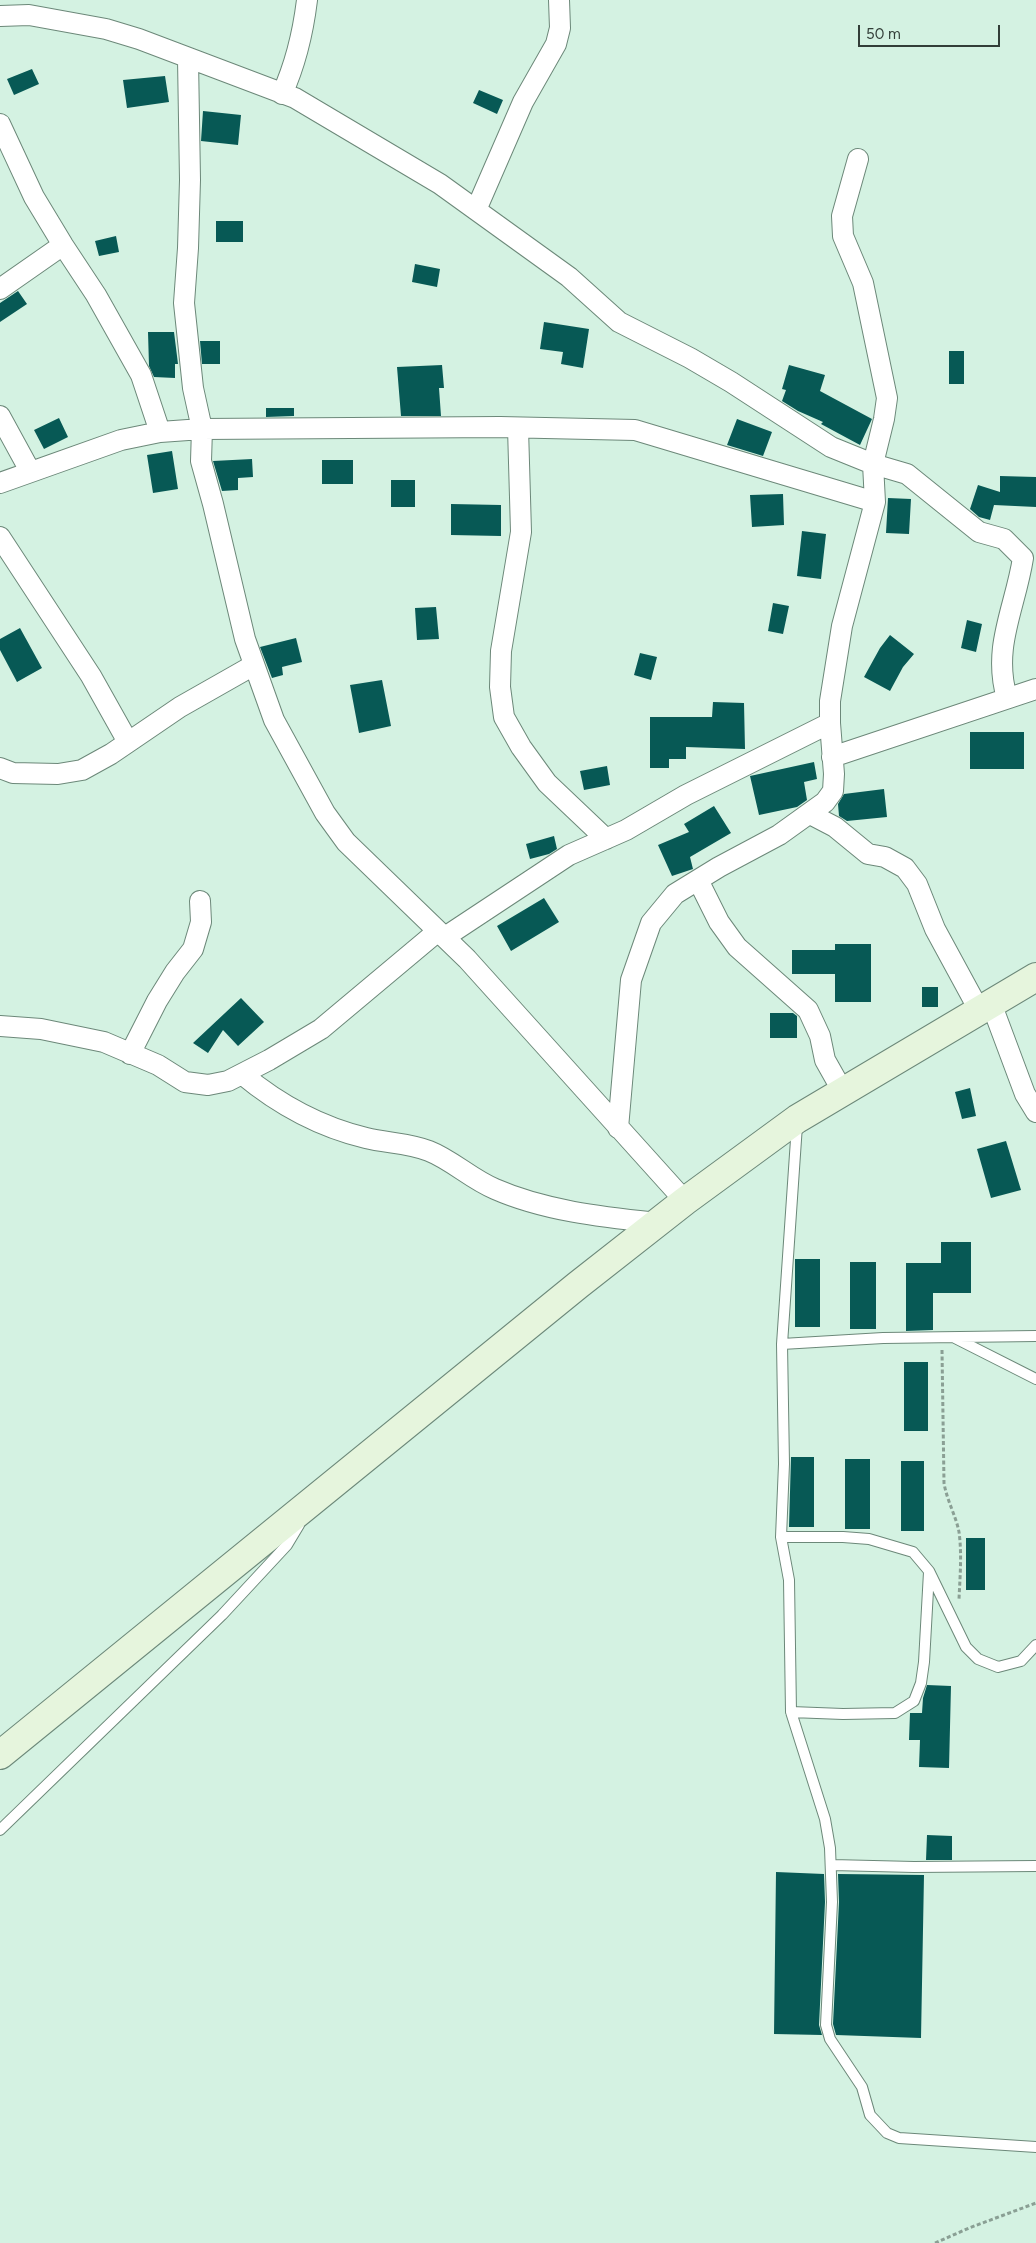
<!DOCTYPE html>
<html>
<head>
<meta charset="utf-8">
<style>
	body { margin:0 }
	#map { position:relative; width:1036px; height:2243px; overflow:hidden; background:#d4f2e2; font-family:Figtree,sans-serif }
	canvas { display:block }
	.scale { position:absolute; left:858px; top:25px; width:142px; height:22px; box-sizing:border-box; border:2px solid #323e38; border-top:0; padding-left:6px; font-size:15px; line-height:18px; white-space:nowrap; color:#323e38; -webkit-text-stroke:4px #d4f2e2; paint-order:stroke }
</style>
</head>
<body>
<div id="map">
<canvas width="1036" height="2243"></canvas>
<div class="scale">50 m</div>
</div>
<script>
const context = document.querySelector('canvas').getContext('2d');
context.lineJoin = 'round';
function fill(path, color) { context.fillStyle = color; context.fill(path, 'evenodd'); }
function stroke(path, color, width, dash) { context.strokeStyle = color; context.lineWidth = width; context.lineCap = dash ? 'butt' : 'round'; context.setLineDash(dash || []); context.stroke(path); }
const building = new Path2D(`
	M32,69l7,15 -25,11 -7,-16z
	M165,76l4,26 -42,6 -4,-28z
	M479,90l24,10 -6,14 -24,-11z
	M203,111l38,4 -3,30 -37,-4z
	M216,221h27v21h-27z
	M116,236l3,16 -20,4 -4,-15z
	M415,264l25,5 -3,18 -25,-5z
	M18,291l9,13 -27,18v-19z
	M544,322l45,7 -6,39 -22,-4 2,-12 -23,-3z
	M148,332h26l4,32h-3v14l-21,-1 -5,-11z
	M200,341h20v23h-18z
	M949,351h15v33h-15z
	M442,365l2,23h-5l2,28h-40l-4,-49z
	M789,365l36,10 -5,16 52,28 -12,26 -39,-21 2,-2 -25,-11 -16,-10 4,-11 -4,-1z
	M266,408h28v8l-28,1z
	M59,418l9,19 -24,12 -10,-19z
	M737,419l35,13 -9,24 -36,-11z
	M172,451l6,38 -25,4 -6,-38z
	M252,459l1,18 -15,1v12l-16,1 -9,-30z
	M322,460h31v24h-31z
	M1000,476l36,1v30l-42,-2 -4,15 -11,-3 -9,-8 8,-24 22,7z
	M391,480h24v27h-24z
	M783,494l1,31 -32,2 -2,-32z
	M888,498l23,1 -2,35 -23,-1z
	M451,504l50,1v31l-50,-1z
	M802,531l24,3 -5,45 -24,-3z
	M773,603l16,3 -6,28 -15,-3z
	M436,607l3,32 -22,1 -2,-32z
	M967,620l15,4 -6,28 -15,-4z
	M20,628l22,40 -25,14 -17,-32v-11z
	M890,635l24,19 -11,13 -13,24 -26,-14 16,-29z
	M296,638l6,24 -20,5 1,8 -11,3 -12,-31z
	M640,653l17,4 -6,23 -17,-5z
	M382,680l9,46 -32,7 -9,-48z
	M713,702l31,1 1,46 -59,-2v12h-17v9h-19v-51h62z
	M970,732h54v37h-54z
	M814,762l3,17 -13,3 3,18 -10,7 -38,8 -9,-39z
	M607,766l3,19 -26,5 -4,-19z
	M884,789l3,28 -40,4 -8,-5 -1,-12 6,-10z
	M714,806l17,27 -41,24 3,12 -21,7 -14,-31 31,-13 -5,-8z
	M554,836l3,13 -8,5 -19,5 -4,-15z
	M544,898l15,24 -48,29 -14,-25z
	M835,944h36v58h-36v-28h-43v-24h43z
	M922,987h16v20h-16z
	M241,998l23,24 -26,24 -15,-16 -15,23 -15,-10z
	M770,1013h23l4,3v22h-27z
	M970,1088l6,28 -14,3 -7,-27z
	M1006,1141l15,49 -30,8 -14,-49z
	M941,1242h30v51h-38v37l-27,1v-68h35z
	M795,1259h25v68h-25z
	M850,1262h26v67h-26z
	M904,1362h24v69h-24z
	M791,1457h23v70h-25z
	M845,1459h25v70h-25z
	M901,1461h23v70h-23z
	M966,1538h19v52h-19z
	M927,1685l24,1 -2,82 -30,-1 1,-27h-11l1,-27h12l1,-15z
	M927,1835l25,1v24h-26z
	M776,1872l48,2 1,28 -6,123 3,10 -48,-1z
	M838,1874l86,1 -3,163 -85,-3 -3,-11 6,-122z`);
const path = new Path2D(`
	M942,1350l2,133c3,18 12,33 15,49 3,22 1,45 0,67
	M935,2243l34,-15 67,-25`);
const lane = new Path2D(`
	M797,1125l-15,219 2,120 -3,73 8,43 2,132 34,107 5,29 2,54 -6,123 4,14 32,48 8,28 17,18 12,5 137,9
	M955,1338l81,41
	M782,1344l101,-6 153,-2
	M781,1537h62l26,2 44,13 16,19 37,76 12,12 20,8 23,-6 15,-16
	M791,1712l52,2 52,-1 19,-12 7,-18 3,-21 5,-90
	M0,1830l222,-215 65,-70 12,-20
	M832,1865l82,2 122,-1`);
const street = new Path2D(`
	M0,16l29,-1 77,14 33,10 156,59 145,86 129,93 50,45 71,36 41,24 100,65 42,17 34,10 72,58 25,7 19,19c-8,51 -31,89 -16,140
	M188,59l2,121 -2,68 -4,55 9,85 9,41 -1,32 12,43 32,135 29,81 51,93 21,29 121,117 218,242
	M282,94c14,-31 21,-61 25,-94
	M0,124l34,73 29,48 33,50 45,80 19,57
	M476,210l47,-108 33,-58 4,-16 -1,-28
	M0,289l63,-44
	M0,416l30,55
	M518,428l3,104 -20,119 -1,36 4,30 17,30 26,36 59,56
	M0,483l121,-43 39,-8 42,-3 298,-2 135,3 240,72
	M0,537l91,139 37,66
	M832,757l204,-68
	M0,768l13,5 45,1 24,-4 29,-16 69,-47 74,-42
	M810,814l25,13 33,27 17,3 20,11 12,16 18,45 44,81
	M698,880l21,42 18,25 71,63 12,26 5,24 18,32
	M445,937l124,-82 57,-25 60,-35 144,-72
	M991,1003l34,91 11,18
	M0,1026l41,3 63,13 54,23 27,17 23,3 20,-4 41,-21 52,-31 117,-98
	M130,1054l27,-53 18,-29 18,-23 8,-27 -1,-21
	M242,1074c36,30 78,53 124,64 20,5 43,5 63,13 23,9 42,28 66,38 50,22 108,28 163,34
	M618,1128l13,-148 20,-57 24,-29 44,-27 60,-32 46,-33 8,-11 1,-17 -4,-51v-22l12,-75 33,-124 -2,-38 11,-45 3,-21 -24,-115 -20,-47 -1,-20 16,-57`);
const secondary = new Path2D(`
	M0,1755l578,-470 107,-84 112,-82 239,-142`);
fill(building, '#075955');
stroke(lane, '#6c8879', 12);
stroke(street, '#6c8879', 22);
stroke(secondary, '#6c8879', 30);
stroke(path, '#8a9f94', 3, [4, 2.5]);
stroke(lane, '#fff', 10);
stroke(street, '#fff', 20);
stroke(secondary, '#e6f5dd', 28);
</script>
</body>
</html>
